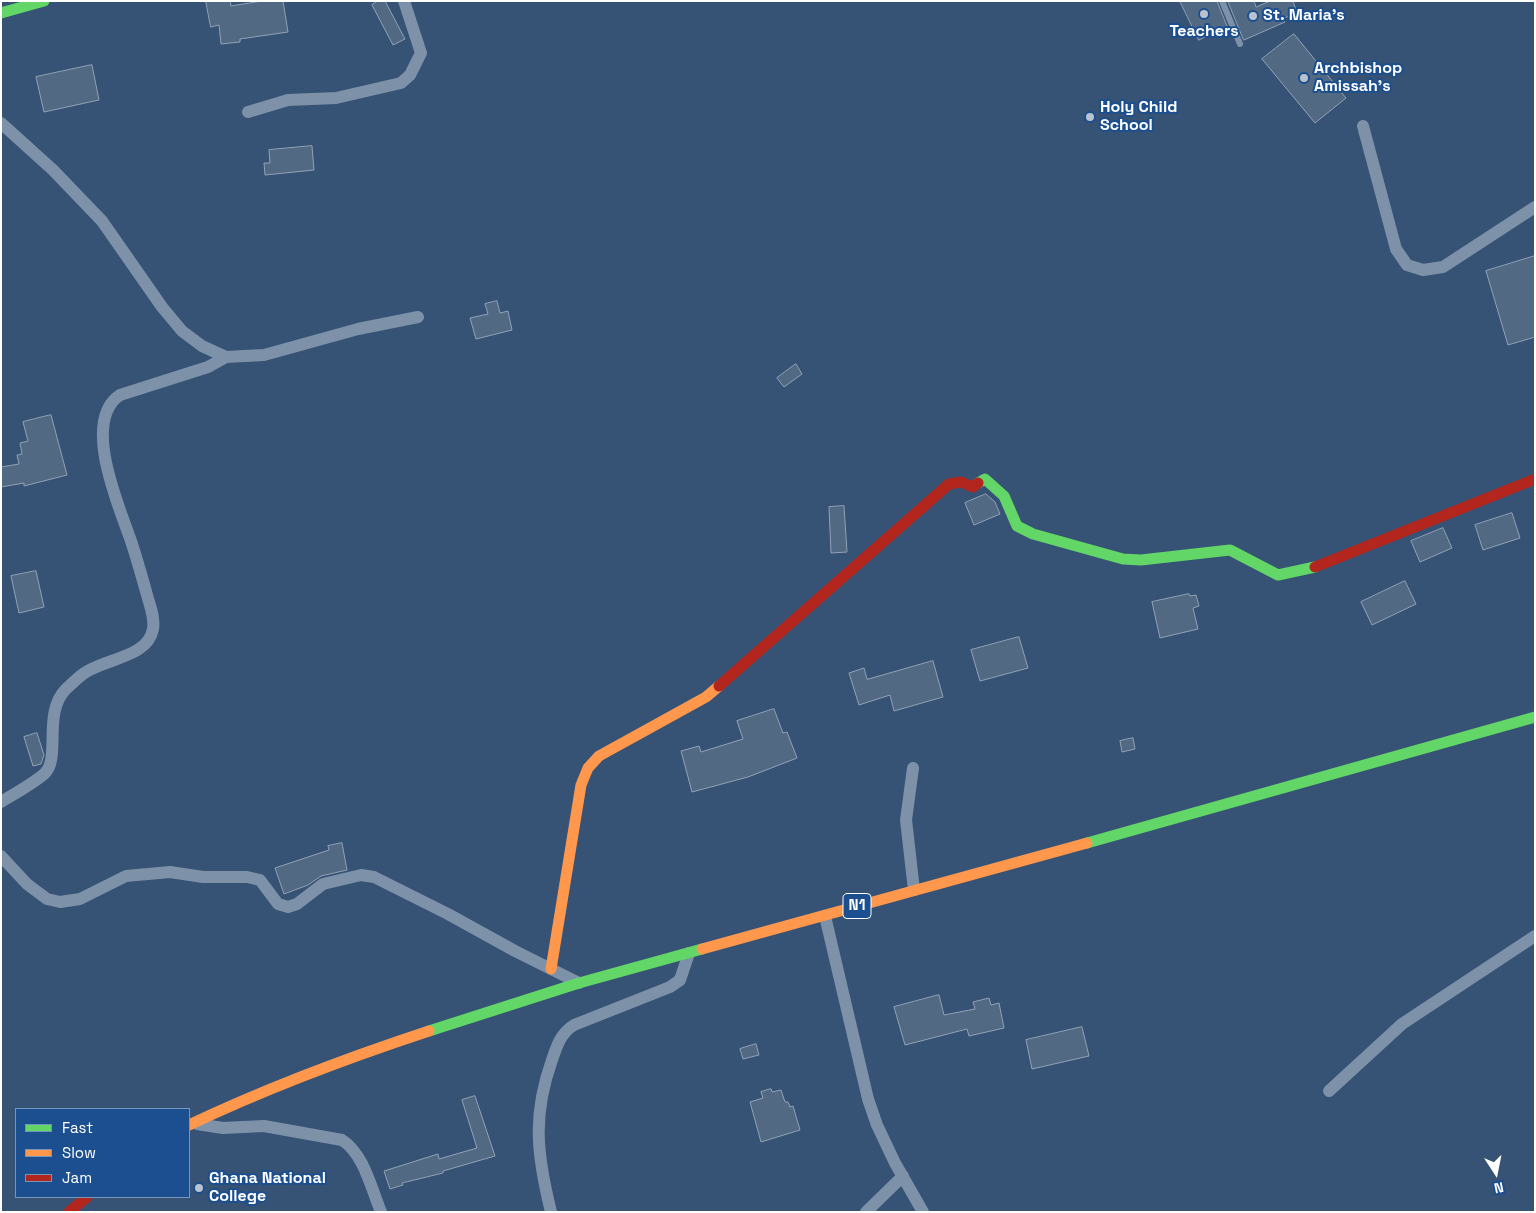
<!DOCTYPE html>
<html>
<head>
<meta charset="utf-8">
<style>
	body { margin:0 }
	#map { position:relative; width:1536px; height:1213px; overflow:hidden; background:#365274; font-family:"Space Grotesk",sans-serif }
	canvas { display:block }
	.frame { position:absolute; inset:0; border:2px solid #fff; pointer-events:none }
	.legend { position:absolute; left:15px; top:1108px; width:175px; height:90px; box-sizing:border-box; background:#1b4f8f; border:1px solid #7695bc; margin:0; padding:6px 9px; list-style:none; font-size:15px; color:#fff }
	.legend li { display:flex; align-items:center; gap:10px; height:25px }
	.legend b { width:25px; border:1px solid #7695bc }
	.north { position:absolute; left:1471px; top:1148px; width:50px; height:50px; -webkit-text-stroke:4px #1b4f8f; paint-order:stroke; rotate:169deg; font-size:14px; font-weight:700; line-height:20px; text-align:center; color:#fff }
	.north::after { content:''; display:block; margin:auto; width:18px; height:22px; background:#fff; clip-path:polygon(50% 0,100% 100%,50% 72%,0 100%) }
</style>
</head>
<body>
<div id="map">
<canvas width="1536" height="1213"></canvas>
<div class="frame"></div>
<ul class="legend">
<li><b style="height:6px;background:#63d668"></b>Fast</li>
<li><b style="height:6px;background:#ff974d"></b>Slow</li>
<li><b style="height:6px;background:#b3261e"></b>Jam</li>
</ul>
<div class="north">N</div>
</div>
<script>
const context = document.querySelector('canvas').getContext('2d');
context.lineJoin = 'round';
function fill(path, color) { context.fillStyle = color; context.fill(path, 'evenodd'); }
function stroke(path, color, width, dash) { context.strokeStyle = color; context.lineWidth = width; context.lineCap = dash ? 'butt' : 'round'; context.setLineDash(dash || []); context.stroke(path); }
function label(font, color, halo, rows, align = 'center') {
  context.font = font + ' "Space Grotesk",sans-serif'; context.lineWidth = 4; context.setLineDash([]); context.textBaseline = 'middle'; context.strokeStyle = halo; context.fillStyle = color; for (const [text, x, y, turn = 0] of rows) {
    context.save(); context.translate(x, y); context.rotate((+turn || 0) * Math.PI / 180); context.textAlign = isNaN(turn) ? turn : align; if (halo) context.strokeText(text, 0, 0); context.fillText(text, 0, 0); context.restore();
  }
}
const building = new Path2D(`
	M206,1h24l1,5 31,-5h21l5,31 -48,7v3l-19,2 -2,-19 -8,2z
	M378,1h7l20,38 -12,6 -21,-40z
	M1180,1h37l10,25 -28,14z
	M1228,1h26l2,6 14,-6h23l4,12 -15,6 3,3 -41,18z
	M1294,34l52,64 -31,25 -53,-64z
	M92,65l7,35 -55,12 -8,-35z
	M312,146l2,24 -49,5 -1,-12h6l-1,-13z
	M1535,256v81l-27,8 -22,-74z
	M497,301l3,12 8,-2 4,19 -36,9 -6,-21 18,-4 -3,-10z
	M796,364l6,10 -18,13 -7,-9z
	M51,415l16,60 -43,11v-3l-23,4v-20l18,-3 -2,-9 5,-1 -2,-11 8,-2 -5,-19z
	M986,494l9,8 5,12 -26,11 -9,-22z
	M844,506l3,46 -16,1 -2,-46z
	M1512,513l8,25 -37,12 -8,-25z
	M1443,528l9,20 -32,14 -9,-21z
	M36,571l8,36 -25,6 -8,-37z
	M1405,581l11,23 -44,21 -11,-23z
	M1189,594l1,2 6,-1 3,11 -6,2 5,21 -38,9 -8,-36z
	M1019,637l9,31 -48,13 -9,-31z
	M933,661l10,36 -49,14 -4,-16 -31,10 -10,-32 15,-5 3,11z
	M774,709l9,24 4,-1 10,26 -49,19 -56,15 -11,-41 18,-5 2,6 42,-13 -6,-18z
	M37,733l7,22 -3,9 -8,2 -9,-29z
	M1133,738l2,11 -13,3 -2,-11z
	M342,843l5,27 -26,6 -13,9 -24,9 -9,-26 54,-18 -1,-4z
	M939,995l5,20 31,-6 -2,-7 16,-4 2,7 8,-2 5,25 -35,8 -2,-7 -62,16 -11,-38z
	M1082,1027l7,29 -57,13 -6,-29z
	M756,1044l3,11 -16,4 -3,-10z
	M771,1089l1,3 9,-2 4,12h3l2,5 3,-1 7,24 -39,12 -11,-40 13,-4 -2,-6z
	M475,1096l20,60 -52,15v2l-41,10 1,2 -13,4 -6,-18 54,-17 1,5 38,-11 -15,-48z`);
const lane = new Path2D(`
	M1222,1l18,43`);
const street = new Path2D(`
	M248,112l40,-12 48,-2 65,-15 9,-8 11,-22 -17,-52
	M1,123l52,47 49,51 60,86 20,24 20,15 24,11 38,-2 94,-26 60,-12
	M1363,126l33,123 11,16 16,5 20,-3 92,-60
	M913,768l-7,52 8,70
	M1,802c11,-7 37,-21 45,-30 14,-17 -3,-60 20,-83 6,-5 13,-13 20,-17 22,-14 62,-15 67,-43 2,-11 -3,-23 -6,-34 -5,-18 -10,-36 -16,-54 -12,-35 -50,-120 -11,-146l88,-28 18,-10
	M1,856l26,28 20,15 13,3 20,-3 46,-23 44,-4 33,5h44l13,3 18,24 10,3 9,-3 26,-20 38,-9 13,2 74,37 67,37 64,32
	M825,916l43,183 9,26 18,38 28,49
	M1329,1091l73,-67 133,-88
	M197,1124l26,4 41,-2 78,14c22,14 29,48 39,72
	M551,1212c-14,-57 -19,-96 1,-152 5,-15 9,-27 22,-35l96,-38 10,-7 9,-27
	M866,1212l37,-36`);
const fast = new Path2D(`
	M1,13l43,-12
	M978,483l7,-4 19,17 13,30 16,8 90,25 18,1 89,-10 48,25 37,-8
	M1087,843l448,-126
	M429,1031l150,-48 123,-34`);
const slow = new Path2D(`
	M702,949l385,-106
	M551,969l30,-184 7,-17 11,-12 107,-59 13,-11
	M189,1125c78,-37 158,-67 240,-94`);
const jam = new Path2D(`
	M1315,567l220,-88
	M719,686l230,-202 12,-2 12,5 5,-4
	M69,1212l18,-15`);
const markers = [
	[1204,14,5,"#b9c2ce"],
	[1253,16,5,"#b9c2ce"],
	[1304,78,5,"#b9c2ce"],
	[1090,117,5,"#b9c2ce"],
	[199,1188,5,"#b9c2ce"]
];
const shields = [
	[857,906,28]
];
const shieldNames = [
	["N1",857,906]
];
const poiNames = [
	["St. Maria's",1263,16],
	["Teachers",1204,32,"center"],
	["Archbishop",1314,69],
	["Amissah's",1314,87],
	["Holy Child",1100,108],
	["School",1100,126],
	["Ghana National",209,1179],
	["College",209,1197]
];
fill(building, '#526984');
stroke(building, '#92a2b6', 1);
stroke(lane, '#7d92a8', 6);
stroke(street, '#7d92a8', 12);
stroke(fast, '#63d668', 11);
stroke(slow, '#ff974d', 11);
stroke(jam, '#b3261e', 11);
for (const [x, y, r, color] of markers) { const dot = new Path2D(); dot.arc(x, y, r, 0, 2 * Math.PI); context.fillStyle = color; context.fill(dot); stroke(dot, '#1b4f8f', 2); }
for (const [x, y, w] of shields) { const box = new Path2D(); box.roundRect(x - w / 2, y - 12.5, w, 25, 4); context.fillStyle = '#1b4f8f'; context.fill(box); stroke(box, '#fff', 1); }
label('bold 15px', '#fff', null, shieldNames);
label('bold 16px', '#fff', '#1b4f8f', poiNames, 'left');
</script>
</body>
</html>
